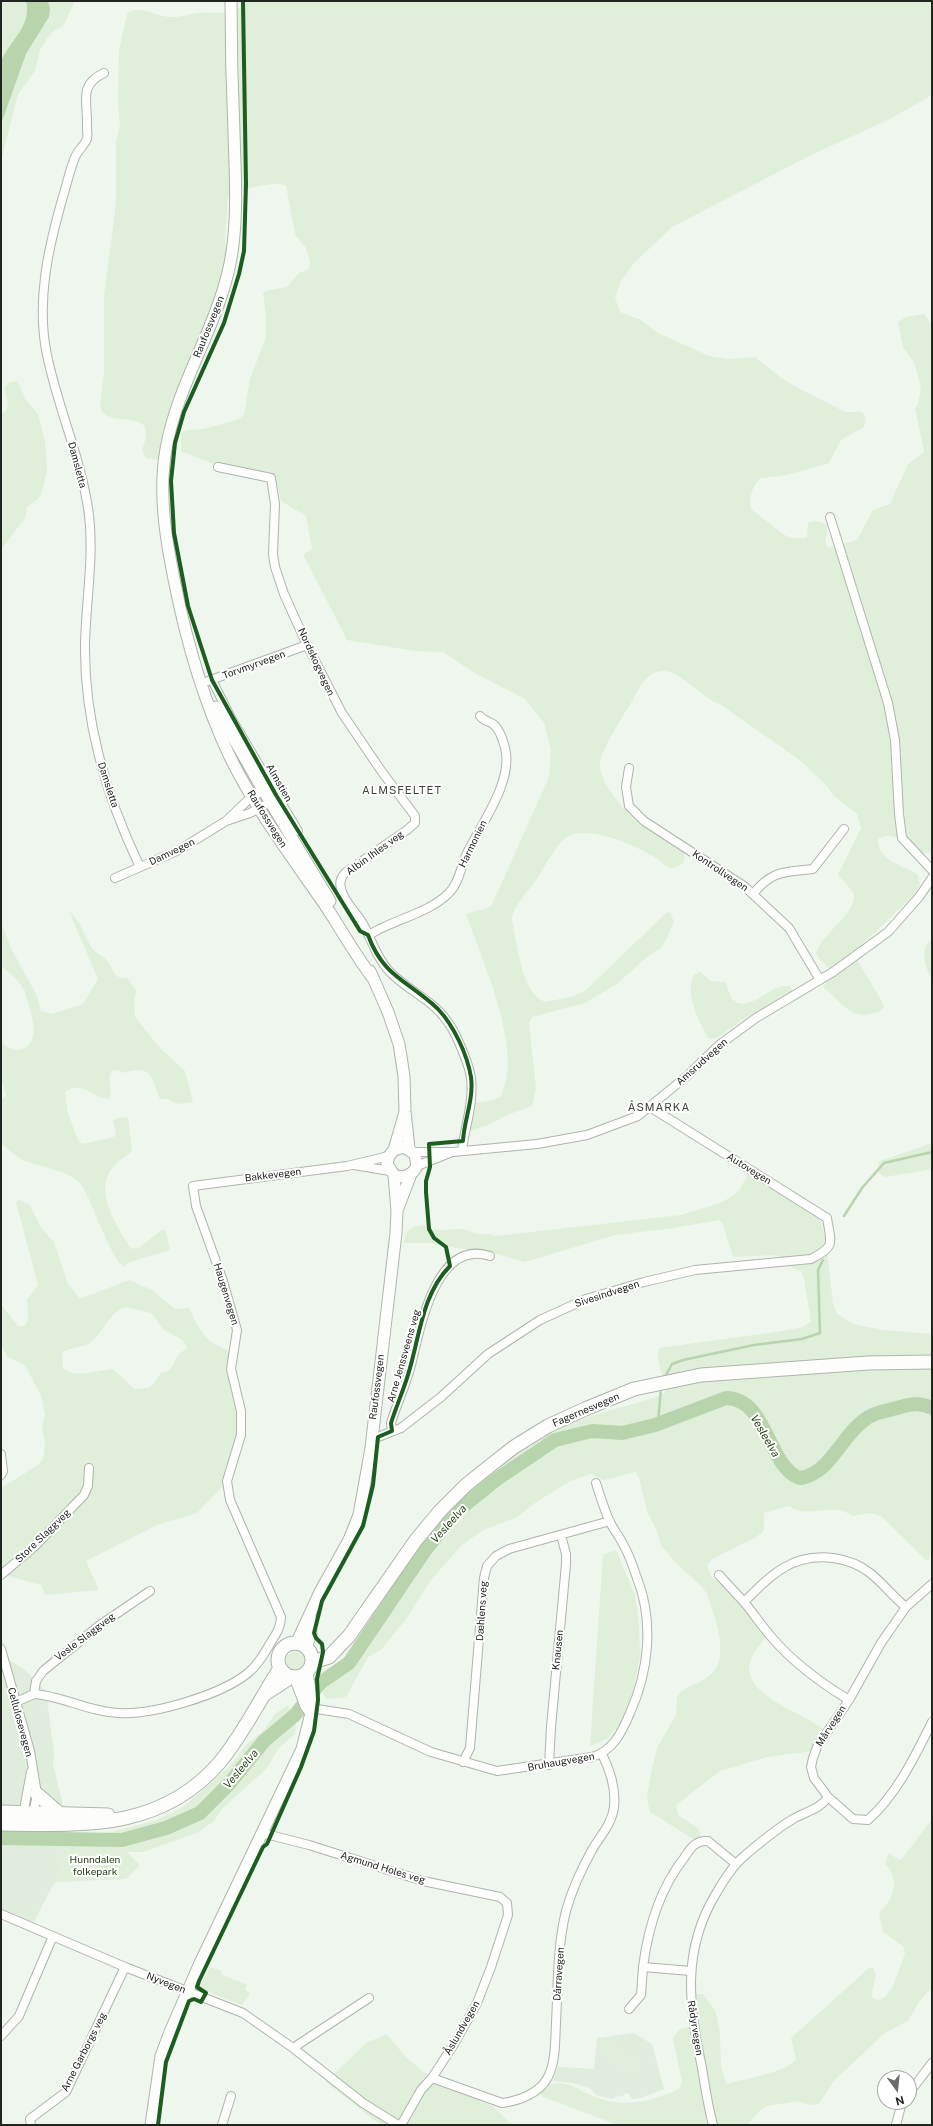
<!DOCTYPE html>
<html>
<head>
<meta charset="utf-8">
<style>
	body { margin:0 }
	#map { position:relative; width:933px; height:2126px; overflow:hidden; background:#eff6ed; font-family:"Public Sans",sans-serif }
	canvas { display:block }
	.frame { position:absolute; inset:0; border:2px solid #20251f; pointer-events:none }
	.north { position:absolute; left:877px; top:2070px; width:40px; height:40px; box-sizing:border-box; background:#fff; border:1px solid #a6a8a5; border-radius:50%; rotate:165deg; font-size:11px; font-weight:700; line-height:16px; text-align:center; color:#20251f }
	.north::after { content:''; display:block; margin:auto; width:14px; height:18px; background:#686e67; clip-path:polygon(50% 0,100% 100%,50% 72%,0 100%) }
</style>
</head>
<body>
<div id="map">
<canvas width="933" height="2126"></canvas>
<div class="frame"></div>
<div class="north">N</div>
</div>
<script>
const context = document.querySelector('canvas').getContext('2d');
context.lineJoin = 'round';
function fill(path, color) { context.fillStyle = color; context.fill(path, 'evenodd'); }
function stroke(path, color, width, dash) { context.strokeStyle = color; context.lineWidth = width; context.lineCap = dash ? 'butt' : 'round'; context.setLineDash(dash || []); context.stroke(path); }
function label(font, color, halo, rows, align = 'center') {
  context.font = font + ' "Public Sans",sans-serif'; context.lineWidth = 4; context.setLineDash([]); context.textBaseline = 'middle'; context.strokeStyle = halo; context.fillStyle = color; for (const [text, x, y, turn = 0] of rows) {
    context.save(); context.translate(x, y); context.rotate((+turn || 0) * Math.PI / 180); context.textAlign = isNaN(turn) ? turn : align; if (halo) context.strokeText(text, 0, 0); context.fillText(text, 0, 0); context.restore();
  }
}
const built = new Path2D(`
	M1,1637l8,23 16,10 21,21 8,62 -1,11 20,82 -3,3 -11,31 -6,5 -19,36 -8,7 -7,-1 -18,-9z
	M634,2033l18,11 12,45 -23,9 -8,1 -3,-2v-3l-6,-1 -1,3h-5l-6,3 -16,-4 -5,-6 -17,-6 -21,-2 5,-14 36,2 3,-31z`);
const green = new Path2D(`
	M1,1h25c6,23 -15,41 -25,60z
	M48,1h27l-12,25 -10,5 -7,9 -6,10 -5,21 -17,23 -17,67v-37l9,-28 16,-42 23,-37 1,-8z
	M246,1h686v94l-44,25 -77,35 -139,72 -38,36 -13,18 -6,17 5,14 21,8 17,13 51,23 20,3 26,-2 25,20 16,10 49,25h17c5,5 4,9 2,15l-23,13 -12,23 -42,12 -26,3c-8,5 -15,25 -8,33 9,5 31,26 38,27 5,1 11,0 16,0l1,-15 8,-2 10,3 1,7 -2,11 3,6 29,-8 16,-30 17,-6 18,-40 15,-11 1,-3 -9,-42 3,-3 3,-18 -7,-25 -11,-15 -5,-25 8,-5 18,-3 8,12v526l-14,3 -16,-15 -14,-5 -10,4c-1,21 25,27 39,35l3,10 -5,10 -62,59 28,47 3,7c-3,5 -9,6 -14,7 -20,5 -31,-15 -45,-25l-1,-3 7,-13c-3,-9 -12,-12 -15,-20 5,-19 45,-43 37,-61l-15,-17 23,-47 -4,-14 -23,-18 -6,-9 -27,-26 -81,-57c-16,-4 -39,-33 -56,-33 -17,-1 -26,19 -33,32 -7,11 -30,48 -31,59 -2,22 28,53 45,65 11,9 25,13 37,22 6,11 1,18 -11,19 -6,-2 -10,-7 -15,-10 -20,-12 -70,-36 -92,-19 -10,9 -18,26 -26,38 -8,13 -26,29 -26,43 5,23 9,73 33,82l26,-5 14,-6 81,-78 4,-1 4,10 -9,20 -4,6 -13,8 -31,28 -32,19 -53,14 -3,6 7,65 -4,18 -25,9 -19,10 -25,8 2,-29c13,-2 22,-1 35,-7 26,-43 -19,-139 -34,-183l25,-7 58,-130 2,-28 -7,-26 -19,-24 -52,-27 -30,-20 -27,-1 -69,-11 -44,-86 9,-5 -6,-33 -25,-15 -3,-15 -6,-5 -54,-15 -37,-15v-18c6,-4 15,-3 22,-4 9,-2 36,-8 41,-14l6,-36 16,-42v-22l-3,-22 3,-2 21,-4 12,-14 10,-4 1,-7 -4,-14 -11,-14 -9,-48c-7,-6 -44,4 -54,6l-4,6 -3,38 1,15 -5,29 -23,65 -18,38 -21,75 -3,2 -10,-2c-8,-11 2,-16 0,-27 -2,-14 -22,-10 -33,-13 -4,-1 -7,-3 -11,-6l-2,-7 4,-30v-79l12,-93v-60l4,-18 -2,-22 1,-52 8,-37c11,-10 29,2 42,3 9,1 19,-3 28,-4 14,-1 41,4 49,-12z
	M17,381l9,19 12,14 7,27 2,29 -5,22 -4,7 -11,8 -2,11 -24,32v-136l4,-2 3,-6 -4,-19 6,-5z
	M69,911c12,11 15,24 23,37 4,6 12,8 16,14 7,9 5,17 19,16l10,14 -3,7 1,18 24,30 26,24 8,31 -16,2 -10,-5h-7c-9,-24 -9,-34 -38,-26l-3,-3 -7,1 -3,7 2,18 -3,3c-14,-1 -28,-20 -43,-7l3,22 11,28 3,2 32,-7 2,-3 -3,-14 7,-3 8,1 4,33c-6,5 -14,10 -19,16 -20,24 3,58 17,80l3,2 7,-2 23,-18 3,3 4,18 -43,13 -2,4c-12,-3 -33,-65 -42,-80 -12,-18 -42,-19 -60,-27 -8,-4 -16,-12 -22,-17v-43l5,-4 -5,-18v-37c9,13 28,12 32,-5 3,-10 -6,-42 -12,-51 -5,-7 -13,-14 -20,-19v-43l11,27 25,46 4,15 11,3 31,-10 15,-25z
	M932,939v41c-7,-11 -13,-33 0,-41z
	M700,972l11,9 14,1 7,17 6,4c19,4 32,-19 51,-17l5,5 -52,29 -24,17 -7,2 -3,-1c-9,-17 -24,-45 -14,-63z
	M932,1143v26l-47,8 -6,-4 -1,-11z
	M749,1172l69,40 8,29 7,63 4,10 16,10 29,6 50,4v212l-3,14h-3l-45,-44 -11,-3 -18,3c-18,-15 -45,4 -63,-10l-25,7v18l-9,7 -43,21 -5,6c5,23 20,16 36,29 13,11 19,28 24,43 -7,6 -12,14 -16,22 -14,35 53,54 72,70l1,7 -10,15 -47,6 -47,14 -44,34 2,10 21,14 1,8 -7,2 -43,-27 -3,-14 4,-25 6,-25 19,-33 1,-18c6,-10 19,-12 28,-18 29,-17 10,-61 2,-85l-4,-6 -30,-28 -12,-15 -4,-14 -10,-20 -8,-33 -3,-6 -32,8 -13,-6 -21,7 -35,22 -18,14 -34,13 -21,15 -32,36 -24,38 -25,31 -13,7 -22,40 -19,2 -4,-5 -1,-7 18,-12 54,-66 23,-34 1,-28 8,-8 7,-13 40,-39 26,-21 55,-35 23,-11 77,-22 10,-5 2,-3c-2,-10 -11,-34 -7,-42l124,-17 19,-4 9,-5 -7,-44 -3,-7 -10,-4 -7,-9 -11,-3 -40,2 -11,-35 -3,-2 -45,8 -59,7 -90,27 -44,-13h-18l-33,-6h-26c1,-13 7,-16 19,-18 12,9 25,3 40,4 4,0 7,3 11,4 8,2 14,0 22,3l185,-21 39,-12 13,-7 6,-5z
	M20,1200l10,5 11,23 13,14 14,42 12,15 49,-19 23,10 23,19 14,-1 8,17 12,16 22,11 12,60 -14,68 -32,33 -40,12 -71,36 13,29 -54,5 -4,-10 -40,-11v-86l37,-23 5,-6 2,-15 -3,-18 3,-10 -3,-18 -17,-33 -17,-8 -7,-11v-42l17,22h7l3,-7 -1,-19 11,-15 -22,-83zM126,1307l25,6c5,4 7,11 11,15 9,8 22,8 25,20l-8,6 -9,16 -10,4 -6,10 -6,4 -14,1 -21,-20c-15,1 -38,10 -50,-1l-1,-15c8,-6 21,-5 29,-11 14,-10 17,-30 35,-35z
	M616,1550l19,45 4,30 1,32 -8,39 -10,25 -15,18 -17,7 13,-191z
	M286 1661a10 10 0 1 1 20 0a10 10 0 1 1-20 0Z
	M288,1705l8,18 -1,11 -16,14 -13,21 -44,40 -8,12 -15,11 -56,20h-16l13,13 -14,14 -70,3 8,-32h5l9,-8 7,-3 72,-19 26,-13 47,-41 16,-21 17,-14 13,-18z
	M932,1819v168l-13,15 -11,19 -23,12 -44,41 -8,8 -14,22 -10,1 -10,-4 -32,5 -7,4 -12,15h-130l-77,-29 -4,-8c33,-13 39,4 67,12 24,7 54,0 76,-12l2,-6 -9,-44 6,-8 14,-5 4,-16 -1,-15h7l13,18 4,22 1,34 6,16c14,-4 64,-13 69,-25l-5,-21 78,-70 3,-1c9,8 -2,20 0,30l6,3 7,-3 7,-9 13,-34 -2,-8 -20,-14 -4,-18c2,-5 6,-6 8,-10 10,-14 9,-29 -2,-40l4,-11 10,7 3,-1z
	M210,1967l12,4 -2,3 27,11 -2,4 5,5 -8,11 -39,-15 -3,-4z
	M387,2034l17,21 29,25 60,26 16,16 7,3h-134l-12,-8 -44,-35 40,-39z
	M606,2044l9,2v10l-12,-2z
	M618,2052l4,1 -3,13 -9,-3 1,-5 6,1z
	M627,2057l10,5 -1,5 -11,-1z`);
const water = new Path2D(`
	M26,1h22l2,8 -1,8 -23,37 -25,70c0,-13 -1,-55 1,-65 9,-19 30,-34 24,-58z`);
const stream = new Path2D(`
	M844,1216l18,-28 22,-25 48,-11
	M665,1377l7,-13 11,-4 71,-15 48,-6 18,-6 -2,-63 5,-10
	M658,1423l3,-35`);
const river = new Path2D(`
	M1,1838l121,2 44,-12 34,-15 29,-29 35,-43 31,-26 25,-32 29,-20 77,-114 30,-37 41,-33 58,-39 37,-9 30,2 33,-8 71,-27c37,0 41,55 65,75 3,2 6,5 10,5 29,-5 40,-41 62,-57 9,-8 22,-10 34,-13 12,-4 23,-6 35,0`);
const street = new Path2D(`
	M104,73c-26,12 -16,29 -17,54 0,3 1,8 0,12 -3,7 -11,13 -13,21 -5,13 -8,27 -12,40 -14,49 -26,103 -15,155 11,54 35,105 42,160 5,43 -3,86 -4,129 -1,78 21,152 55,223
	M218,467l53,11 4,26 -2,50 2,13 9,27 23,51 35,68 40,59 33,44v7l-8,7 -61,42c-4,4 -7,10 -5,16 2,13 16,25 22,36 9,16 13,33 26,47 24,25 50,29 67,65 6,13 13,28 15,42 3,24 -6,49 -9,72
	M830,517l58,186 7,37 4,74 3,24 30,32
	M212,680l19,38 67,113
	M208,681l99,-36
	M629,768l-3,19 3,19 15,15 100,65 45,42 31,52
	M227,820l20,-19 16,-11
	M115,878l64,-28 47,-29 24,-8 13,-7
	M753,894c19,-24 32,-22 60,-25l31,-40
	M368,935c6,-2 10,-6 16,-8 21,-10 48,-17 65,-34 10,-10 12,-26 17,-38 14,-29 48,-74 39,-107 -2,-8 -5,-19 -12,-24 -5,-3 -9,-3 -13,-8
	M413,1152h40l84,-8 50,-9 51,-19 49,-40 32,-31 37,-27 77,-46 55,-40 31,-35 13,-19
	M354,1165l36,6
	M417,1166l35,-14
	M392,1431l-1,-8c6,-20 15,-38 20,-58 9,-35 24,-127 79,-109
	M371,1437h7l23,-9 40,-31 47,-43 52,-34 46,-21 58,-17 51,-12 116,-11c25,-13 20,-15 16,-41l-177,-111
	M1,1454l2,17 -2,4
	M1,1575l34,-29 49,-51 4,-9 1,-18
	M719,1575l25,27
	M932,1584l-26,23 -25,36 -32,57 -32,47 -4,11 -2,9 3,11 14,19 25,22 15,1c29,-26 47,-64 64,-98
	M1,1649l29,102 7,43 -4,21
	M34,1694l2,-13 7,-10 57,-46 50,-34
	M849,1700c-28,-17 -53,-35 -75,-60 -11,-12 -20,-26 -30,-38 27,-27 48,-49 89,-44 14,2 27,7 37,15 13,10 23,24 36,34
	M16,1702l18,-8c29,2 55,18 85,19 34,2 102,-18 129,-40 10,-8 17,-20 23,-31 5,-8 10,-15 10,-25l-51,-117 -3,-19 14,-46v-24l-10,-42 6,-39 -14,-49 -27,-75 -3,-20 154,-20 42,-10
	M311,1713l6,-4 32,5 82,38 66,19 95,-14c21,-6 30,-25 38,-44 19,-42 24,-92 7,-135 -4,-12 -8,-24 -14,-34 -4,-8 -10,-15 -14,-24 -5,-12 -9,-24 -13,-37
	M463,1762l7,-14 14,-170 3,-12 9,-10 13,-7 101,-28
	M549,1765l2,-38 15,-163v-10l-5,-19
	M25,1817v-13l6,-32
	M262,1833l47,12 114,36 77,16 7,6 1,12 -17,52 -14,36 -23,41 -22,34 -11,12 -20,35
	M1,1914l124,53 118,46 50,35 70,55 35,22
	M691,1971l-48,-4c5,-39 16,-77 41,-109 6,-9 11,-18 24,-17l28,23
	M629,2009l12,-14 2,-28
	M1,2036l18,-20 34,-80
	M293,2048l76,-50
	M432,2078l70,25c17,-2 38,-10 46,-26 8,-16 7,-37 8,-54 2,-37 1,-76 10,-112 6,-22 15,-41 26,-61 8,-14 20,-26 22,-43 2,-18 -4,-37 -12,-53
	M909,2093l23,-30
	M31,2125l-1,-6 36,-27 59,-125
	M222,2125l9,-29
	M713,2125c-5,-19 -8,-38 -11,-57 -13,-63 -21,-118 15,-176 7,-12 15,-25 25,-34 16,-14 33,-28 51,-39 14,-8 26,-9 35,-22
	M896,2125l6,-23`);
const secondary = new Path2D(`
	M231,1c0,43 1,87 3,131 1,39 4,80 -2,120 -10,69 -54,128 -66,197 -8,45 0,91 9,135 12,60 29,118 55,173 27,55 65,104 99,154 14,22 27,45 43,66
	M216,707l47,83 67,111
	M370,971l18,41 11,32 5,32 1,36 4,36
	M394,1150l10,-3 11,7 2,12c-5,10 -13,13 -23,9l-7,-11 2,-8 5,-6 11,-38
	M398,1208l13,-34
	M296,1644l24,-52 29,-52 10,-25 12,-67 25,-215 1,-22 -3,-36
	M306,1647l5,-13 -1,-18
	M295,1677l11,29 5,7
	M151,2125l10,-69 9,-24 30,-69 102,-214 11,-44 -6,-32`);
const primary = new Path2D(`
	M278 1660a17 17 0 1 1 34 0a17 17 0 1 1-34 0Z
	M312,1662l17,-5 20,-21 67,-96 24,-29 26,-26 25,-20 23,-18 34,-21 37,-17 49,-20 67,-14 167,-12 64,-1
	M265,1694l26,-17
	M37,1794l23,20
	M1,1812l107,3
	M1,1824c81,1 160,7 219,-62 24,-29 40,-63 60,-94`);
const cycleway = new Path2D(`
	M158,2125l8,-63 23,-61 5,-2 7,3 5,-9 -9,-6 2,-6 64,-134 4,-3 34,-77 13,-36 4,-31 -1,-21 6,-27 -1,-8 -6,-6 -2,-5 8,-32 41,-75 10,-41 5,-48 14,-6 -1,-8c6,-19 14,-36 19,-55 10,-35 13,-75 40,-102l-4,-19 -12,-9 -5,-9 -3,-37v-11l4,-14 -1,-23 34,-3c1,-21 11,-42 8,-64 -4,-23 -17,-51 -33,-68 -29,-28 -55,-32 -70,-74l-8,-4 -84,-136 -64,-115 -24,-74 -14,-73 -3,-52 4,-38 9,-31 40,-89 15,-49 5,-23 2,-67 -3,-183`);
const streetNames = [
	["Raufossvegen",209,327,-68],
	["Damsletta",77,465,75],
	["Nordskogvegen",316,662,65],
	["Torvmyrvegen",254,665,-20],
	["Almstien",279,783,60],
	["Damsletta",108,785,72],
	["Raufossvegen",267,819,58],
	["Harmonien",473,844,-64],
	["Damvegen",172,852,-26],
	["Albin Ihles veg",375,853,-36],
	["Kontrollvegen",720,871,34],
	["Amsrudvegen",702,1062,-42],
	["Autovegen",749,1169,32],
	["Bakkevegen",273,1175,-7],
	["Haugenvegen",226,1294,73],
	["Sivesindvegen",607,1294,-18],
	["Arne Jenssveens veg",404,1356,-74],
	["Raufossvegen",377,1387,-83],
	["Fagernesvegen",586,1410,-23],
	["Store Slaggveg",43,1536,-44],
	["Dæhlens veg",482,1611,-86],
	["Vesle Slaggveg",85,1637,-37],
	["Knausen",558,1650,-84],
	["Cellulosevegen",20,1722,75],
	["Mårvegen",831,1726,-57],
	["Bruhaugvegen",561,1762,-10],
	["Agmund Holes veg",383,1868,17],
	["Dårravegen",559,1974,-86],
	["Nyvegen",166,1983,21],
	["Åslundvegen",462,2028,-60],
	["Rådyrvegen",695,2028,81],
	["Arne Garborgs veg",84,2052,-63]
];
const parkNames = [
	["Hunndalen",95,1860],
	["folkepark",95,1872]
];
const neighbourhoodNames = [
	["ALMSFELTET",402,791],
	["ÅSMARKA",659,1108]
];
const waterNames = [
	["Vesleelva",765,1436,60],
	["Vesleelva",449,1524,-48],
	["Vesleelva",241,1769,-50]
];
fill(built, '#e0ecdc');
fill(green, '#dfefd9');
fill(water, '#b8d4ad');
stroke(stream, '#b8d4ad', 2.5);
stroke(river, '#b8d4ad', 14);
stroke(street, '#afb4ad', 10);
stroke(secondary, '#afb4ad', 13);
stroke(primary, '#afb4ad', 15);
stroke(street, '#fdfefc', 8);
stroke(secondary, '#fdfefc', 11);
stroke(primary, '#fdfefc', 13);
stroke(cycleway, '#1b5e20', 4);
label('10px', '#20251f', '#fff', streetNames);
label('10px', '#1c3f0b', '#fff', parkNames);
context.letterSpacing = '1px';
label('11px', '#3b4437', '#fff', neighbourhoodNames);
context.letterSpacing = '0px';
label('italic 11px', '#1a3d08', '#fff', waterNames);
</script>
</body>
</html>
